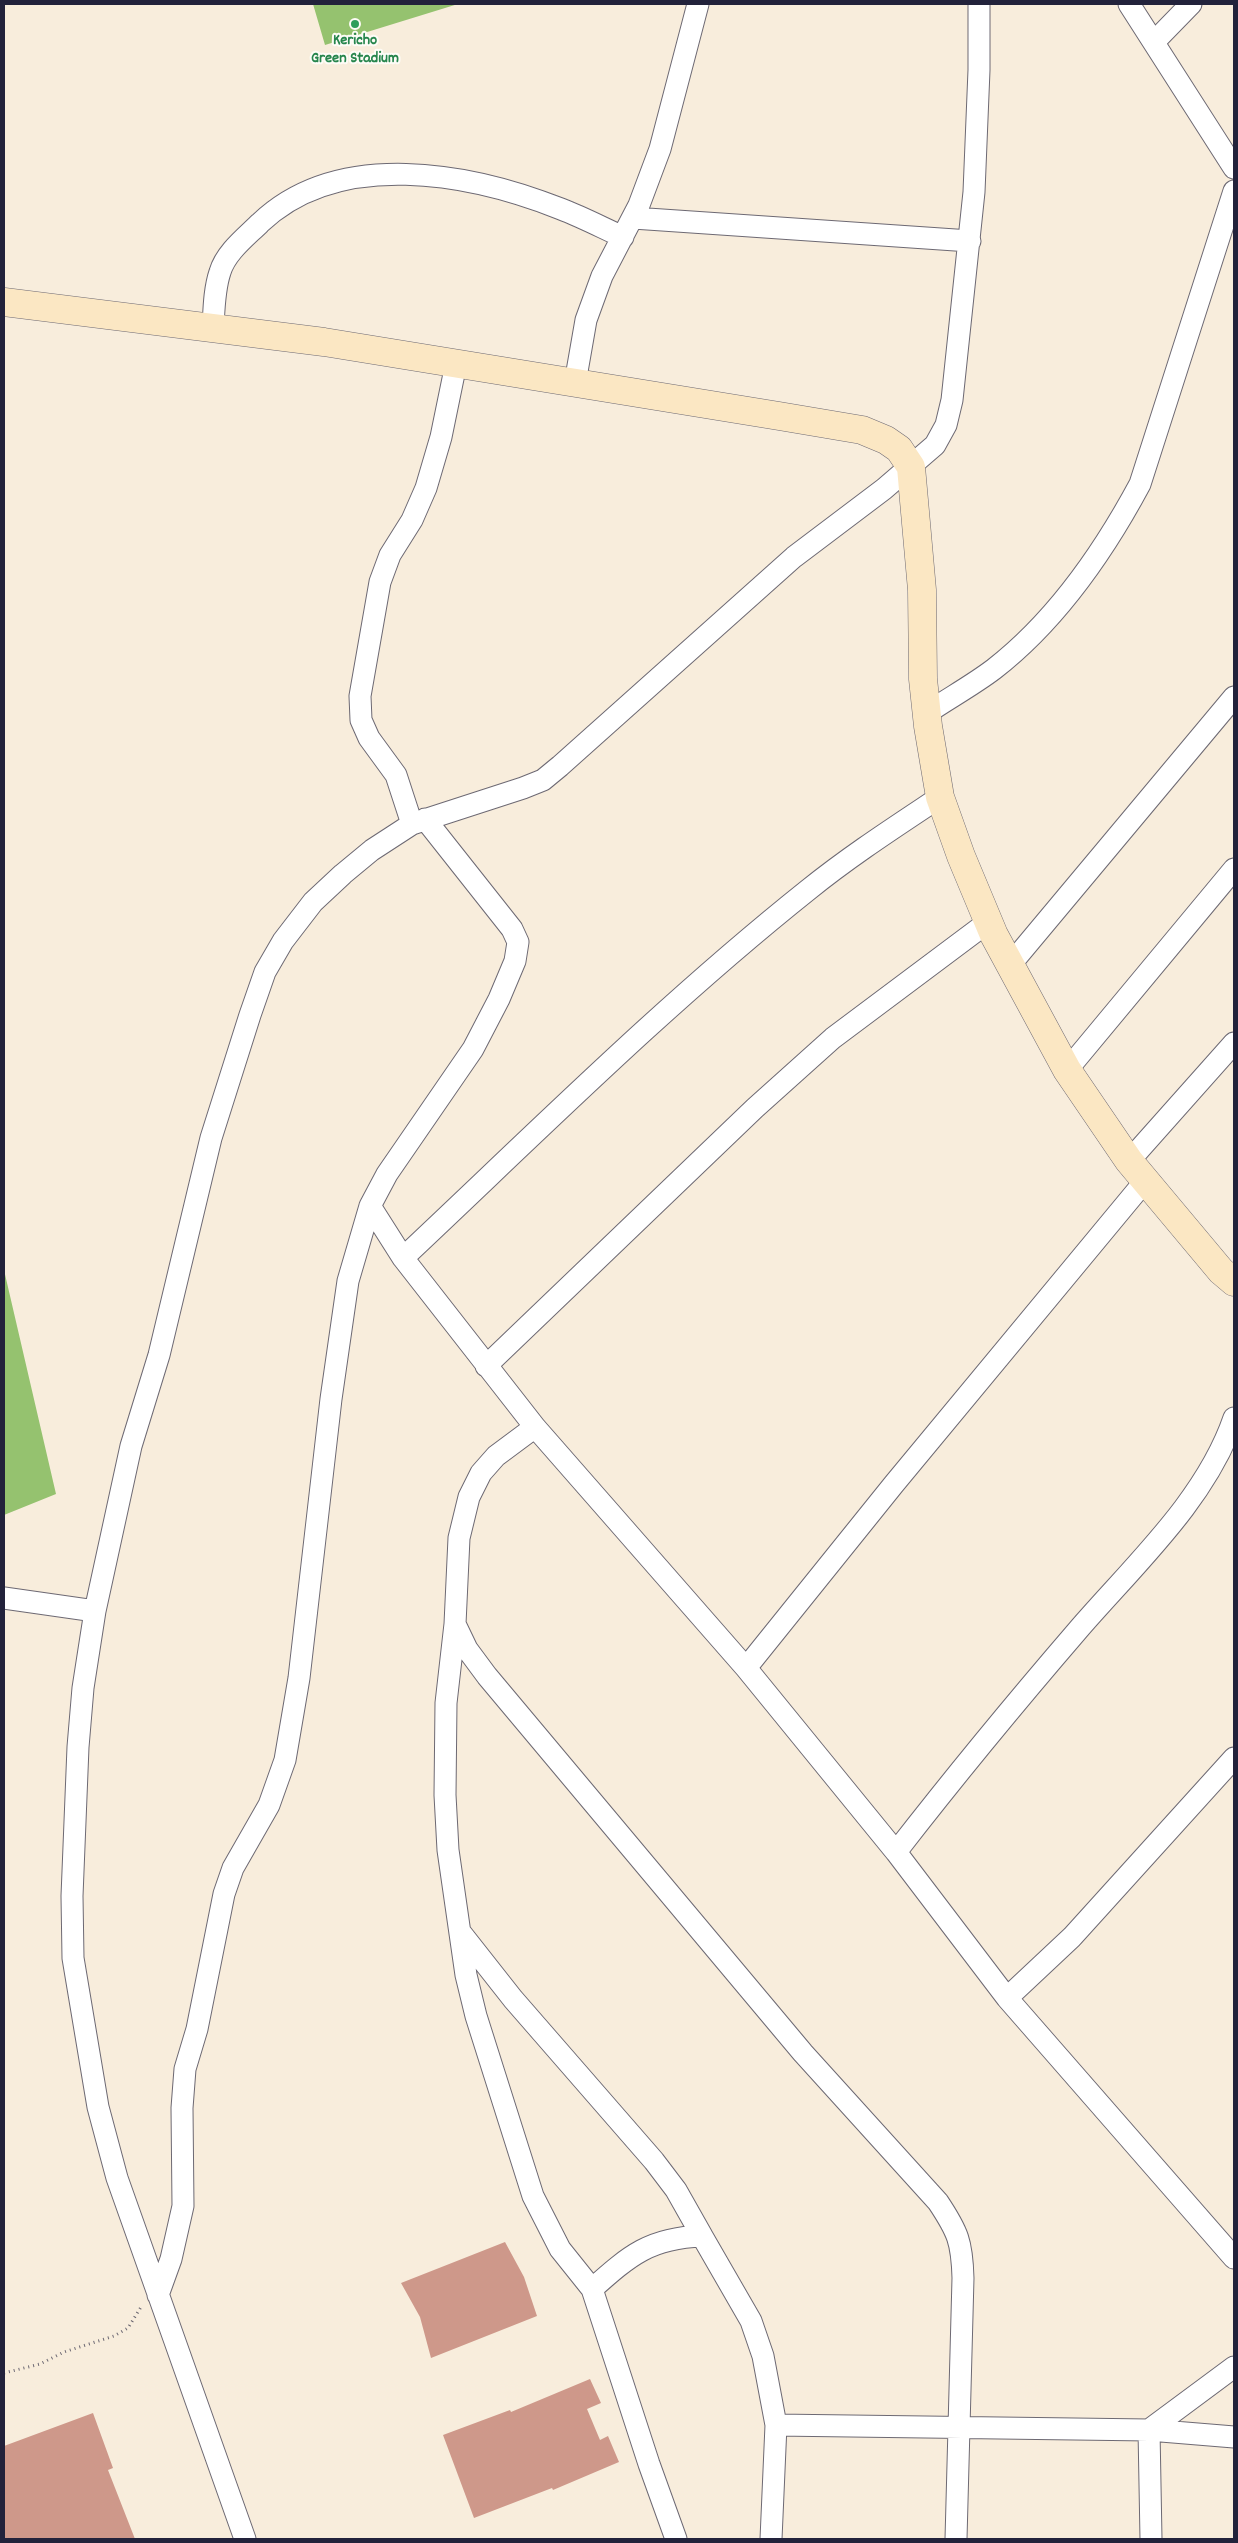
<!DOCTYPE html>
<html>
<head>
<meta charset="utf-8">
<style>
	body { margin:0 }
	#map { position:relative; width:1238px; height:2543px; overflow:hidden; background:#f8eddc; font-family:Dekko,sans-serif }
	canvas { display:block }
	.frame { position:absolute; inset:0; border:5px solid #22223b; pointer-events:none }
</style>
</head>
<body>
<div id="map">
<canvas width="1238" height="2543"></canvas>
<div class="frame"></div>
</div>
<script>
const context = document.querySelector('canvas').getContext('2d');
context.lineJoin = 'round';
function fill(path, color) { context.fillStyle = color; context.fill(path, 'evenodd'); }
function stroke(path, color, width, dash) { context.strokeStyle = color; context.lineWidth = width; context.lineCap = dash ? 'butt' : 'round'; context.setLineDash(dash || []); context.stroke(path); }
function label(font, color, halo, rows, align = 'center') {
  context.font = font + ' Dekko,sans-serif'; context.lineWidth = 4; context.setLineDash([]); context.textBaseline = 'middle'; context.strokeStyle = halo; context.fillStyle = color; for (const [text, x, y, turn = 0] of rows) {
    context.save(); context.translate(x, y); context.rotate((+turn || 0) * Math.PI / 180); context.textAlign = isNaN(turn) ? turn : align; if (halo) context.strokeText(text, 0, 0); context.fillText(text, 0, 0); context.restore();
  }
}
const green = new Path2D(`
	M313,4h145l-133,41z
	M4,1270l52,224 -52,21z`);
const building = new Path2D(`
	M505,2242l19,35 13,39 -106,42 -11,-41 -19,-34z
	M590,2379l11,24 -14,6 13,31 8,-4 11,26 -66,28 -1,-2 -78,30 -31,-83 67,-25 1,2z
	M93,2413l20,55 -5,2 27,69h-131v-93z`);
const path = new Path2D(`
	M4,2373l36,-9 24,-12 50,-16 14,-8 13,-21`);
const street = new Path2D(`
	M1129,4l105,164
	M1154,42l37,-38
	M633,218l337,23
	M213,328c1,-18 1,-38 7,-56 6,-20 26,-35 40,-49 79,-75 210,-50 301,-14 21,8 42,19 62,28
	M575,383l11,-63 16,-44 37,-71 21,-56 38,-145
	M927,713c22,-15 46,-28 67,-44 63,-49 109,-116 146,-185l94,-293
	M425,819l87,110 6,13 -3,19 -16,38 -26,50 -86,125 -17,32 33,52 132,169
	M412,824l-16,-49 -27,-37 -8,-18 -1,-24 20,-114 10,-27 22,-35 14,-32 15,-51 15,-73
	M1010,965l224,-268
	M1067,1070l167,-201
	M1129,1161l105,-118
	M403,1258c133,-125 262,-254 405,-368 42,-34 87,-63 132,-93
	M486,1366l269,-258 78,-70 155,-116
	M4,1598l91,13
	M455,1624l-9,79 -1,92 3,55 18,125 10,41 57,180 27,53 32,40
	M746,1668l148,-184 251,-303
	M896,1852c59,-76 120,-150 182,-222 56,-65 128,-130 156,-212
	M461,1933l52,66 141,162 22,29 26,46
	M1007,1998l65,-61 162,-179
	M158,2295l13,-36 12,-53 -1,-98 3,-39 12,-40 27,-135 9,-26 36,-63 16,-45 14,-82 32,-279 17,-118 22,-75
	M776,2425l373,5 85,-63
	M245,2539l-128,-361 -19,-71 -25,-149 -1,-62 6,-149 5,-59 12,-77 36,-165 28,-91 52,-217 39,-123 15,-43 18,-31 30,-39 30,-28 29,-24 40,-26 111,-36 20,-8 17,-14 234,-209 90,-68 51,-44 11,-20 6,-25 22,-208 5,-122v-66
	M676,2539l-27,-75 -57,-175c38,-34 58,-51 110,-53l49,85 12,35 13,69 -5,114
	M956,2539l7,-261c-1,-36 -5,-46 -25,-76l-135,-149 -316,-377 -20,-27 -12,-25 4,-86 10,-41 12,-24 15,-17 39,-29 211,241 150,184 111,146 227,260
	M1151,2539l-2,-109 85,7`);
const secondary = new Path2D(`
	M4,302l320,40 455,74 83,14 24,10 13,9 12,18 11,123 1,89 5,47 12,71 21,59 33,79 73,135 62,91 92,110 13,11`);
const markers = [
	[355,24,5,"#2e9e5b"]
];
const leisureNames = [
	["Kericho",355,42],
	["Green Stadium",355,60]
];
fill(green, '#95c26f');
fill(building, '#ce988a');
stroke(street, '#6d6973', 23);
stroke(secondary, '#6d6973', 29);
stroke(path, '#6d6973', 3, [1, 4]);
stroke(street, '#fff', 21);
stroke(secondary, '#fbe7c3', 28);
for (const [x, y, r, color] of markers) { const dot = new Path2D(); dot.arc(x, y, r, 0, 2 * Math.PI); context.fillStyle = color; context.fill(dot); stroke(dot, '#fdfcf7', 2); }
label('bold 16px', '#27864d', '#fdfcf7', leisureNames);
</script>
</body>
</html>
